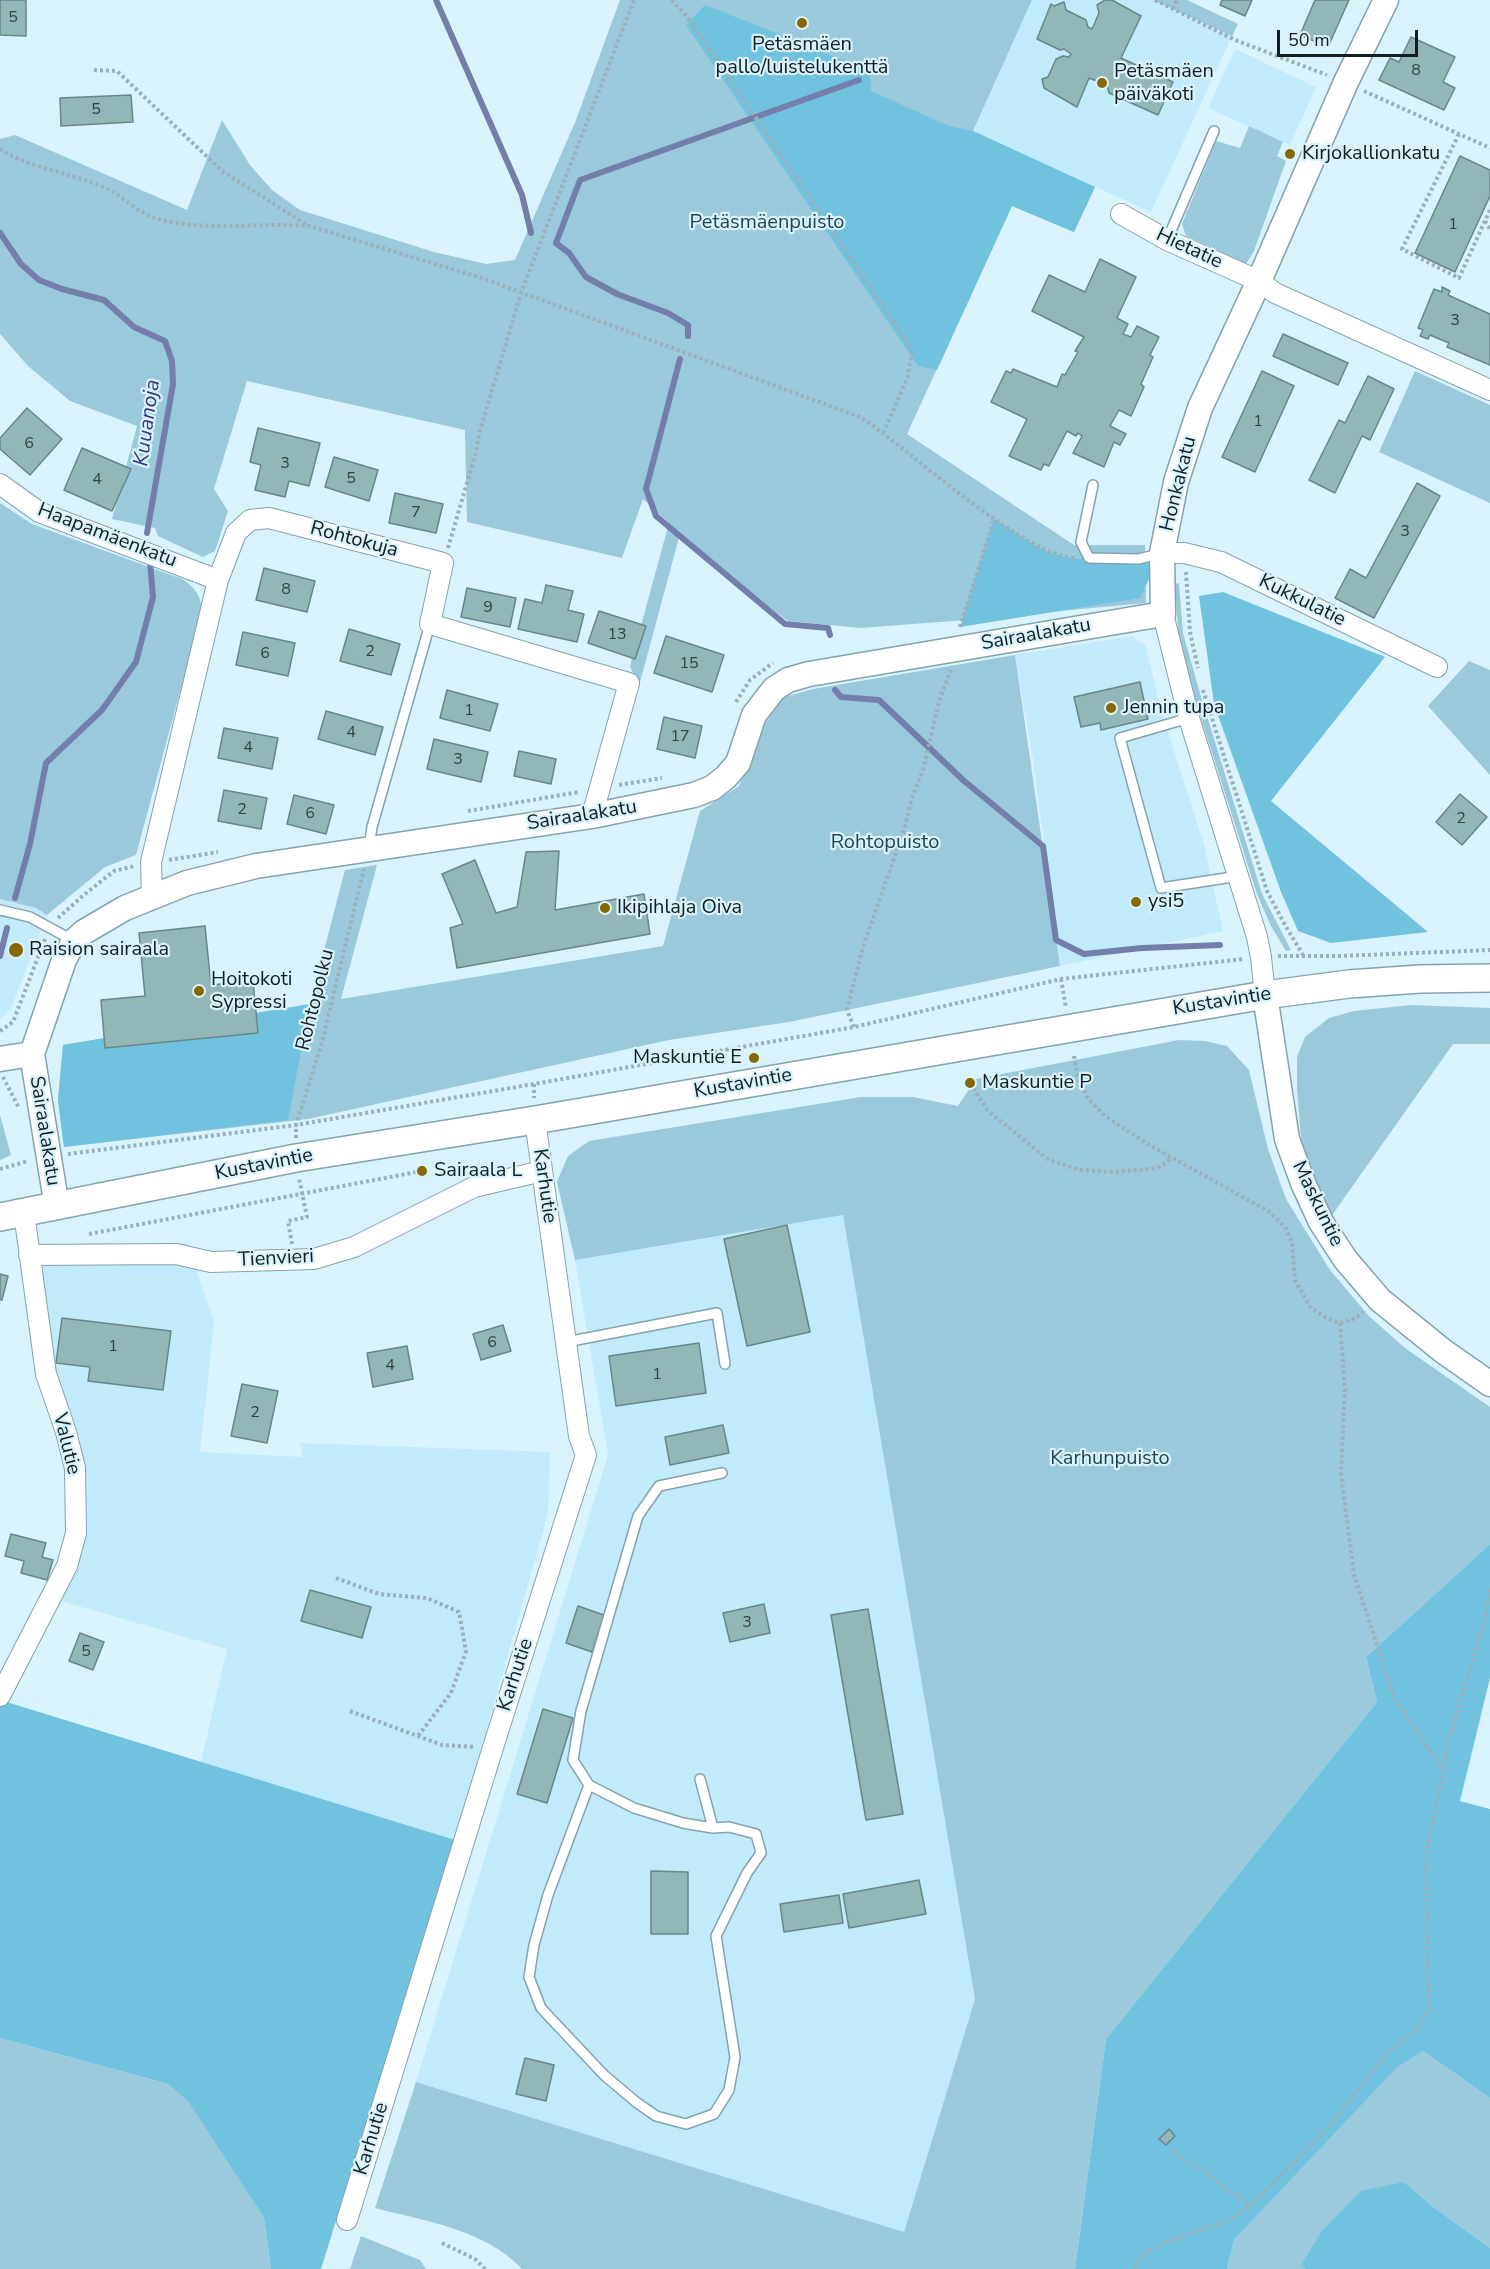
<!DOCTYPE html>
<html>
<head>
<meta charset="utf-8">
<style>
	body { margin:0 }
	#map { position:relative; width:1490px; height:2269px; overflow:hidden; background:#d9f3fc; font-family:"Nunito Sans",sans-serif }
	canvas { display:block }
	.scale { position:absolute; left:1277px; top:30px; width:141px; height:27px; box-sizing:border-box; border:3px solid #121e23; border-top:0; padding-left:8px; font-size:18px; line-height:21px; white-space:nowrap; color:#121e23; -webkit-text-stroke:4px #d9f3fc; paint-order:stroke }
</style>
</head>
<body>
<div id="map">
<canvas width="1490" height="2269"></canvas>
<div class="scale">50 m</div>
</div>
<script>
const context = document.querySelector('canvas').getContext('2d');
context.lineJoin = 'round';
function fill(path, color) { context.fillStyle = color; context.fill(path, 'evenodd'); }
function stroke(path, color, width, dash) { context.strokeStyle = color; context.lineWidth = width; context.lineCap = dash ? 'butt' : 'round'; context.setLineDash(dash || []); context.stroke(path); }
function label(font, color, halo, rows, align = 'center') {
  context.font = font + ' "Nunito Sans",sans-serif'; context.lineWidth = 4.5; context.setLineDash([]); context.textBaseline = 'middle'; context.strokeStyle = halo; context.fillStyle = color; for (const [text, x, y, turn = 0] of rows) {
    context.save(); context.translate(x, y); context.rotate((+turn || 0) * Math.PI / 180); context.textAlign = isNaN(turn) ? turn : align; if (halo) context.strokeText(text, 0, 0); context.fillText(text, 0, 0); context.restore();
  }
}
const built = new Path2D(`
	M1032,0h121l79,36 -81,176 -178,-81z
	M1235,49l81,38 -26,58 -82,-37z
	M1132,636l14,10 14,61 44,138 19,86 -163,35 -27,-207 -18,-104z
	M0,899l36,9 11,7 -36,94 -11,10z
	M843,1215l132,784 -71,233 -488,-150 192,-627 -33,-195z
	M187,1243l27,79 -14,130 103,5 -3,-14 250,9 -2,62 -93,326 -254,-78 26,-113 -170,-49 12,-14 14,-57 -22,-94 -25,-191z`);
const green = new Path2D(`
	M620,0h412l-59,131 122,56 -21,45 -62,-26 -105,228 167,111h71l1,58 -193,18 -93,7 -72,-7 -31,-23 -77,-64 -41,152 -9,-20 39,-143 -26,-24 -21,59 -155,-36 -2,-92 -218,-49 -33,108 14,22 -13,40 -12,6 -45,-21 -3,-8 -43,-9 25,-93 -67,-25 -42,-35 -28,-32v-195l15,-4 172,75 35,-90 28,45 22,25 28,20 134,42 52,12 29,-4 61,-140z
	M1153,0h34l51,24 -6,12z
	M1249,126l34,16 -6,14 9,5 -32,90 -8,13 -60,-28 -4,-12 34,-83 24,7z
	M1415,371l75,34v98l-111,-51z
	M0,503l32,21 150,55c12,8 19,16 20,31l-66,245 -31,12 -58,48 -11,-7 -36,-9z
	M1179,583l4,50 16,57 63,204 29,56 -5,1 -15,-25 -14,-32 -64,-201 -15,-63 -3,-46z
	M1015,655l45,311 -271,56 -120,18 -361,79 -244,28 -6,-47 5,-55 247,-41 35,-134 32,-5 -36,134 322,-53 37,-135 39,-25 23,-58 22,-31 29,-8z
	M1469,661l21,9v105l-62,-69z
	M1411,1005l79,3v36h-37l-123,174 -28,-69 -5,-60v-32l8,-20 24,-19 25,-7z
	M1179,1040l26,1 22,5 22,24 19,79 18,50 44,71 39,46 36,32 85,59v137l-124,113 11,45 -271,337 -31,230h-553c-36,-39 -97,-48 -147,-61l41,-126 488,150 71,-233 -132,-784 -268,45 -18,-78 11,-26 21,-15 272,-44h52l45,9 18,-27z
	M0,1115l11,40 -11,5z
	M0,2038l168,46 20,16 76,118 7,51h-271z
	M1423,2051l67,47v150l-58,-42 -28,-24 -101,82 3,5h-79l7,-29 163,-174z
	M361,2236l59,24 6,9h-76z`);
const forest = new Path2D(`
	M705,5l114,45 51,22 1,19 78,35 24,5 122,56 -21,45 -62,-26 -75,164 -19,-4 -232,-341z
	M994,519c23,14 48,35 75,39 28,4 57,-1 85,3l9,16h-13l-10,21 -180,29z
	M1223,592l162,65 -114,144 157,131 -97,11 -33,-12 -17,-39 -67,-188 -15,-108z
	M310,1004l-22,116 -224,27 -6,-47 5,-55z
	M1490,1544v134l-30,123 30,8v289l-67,-47 -26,16 -163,173 -7,29h-152l31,-230 271,-337 -11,-45z
	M0,1700l455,140 -134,429h-50l-7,-51 -76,-117 -20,-17 -168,-46z
	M1404,2182l28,24 58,42v21h-184l-4,-5 19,-32 40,-41z`);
const stream = new Path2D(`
	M436,0l86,195 9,38
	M0,233l21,31 18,16 23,9 42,11 30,27 31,14 7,20 1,23 -26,149
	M688,336v-11l-20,-12 -51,-19 -31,-17 -17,-24 -13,-10 24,-63 279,-100
	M680,359l-34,130 10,27 129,108 43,4 2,7
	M835,690l6,7 38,3 84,80 80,66 13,94 28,14 58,-6 78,-3
	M15,898l15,-54 16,-81 56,-53 34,-48 17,-65 -3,-35
	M0,956l7,-28`);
const building = new Path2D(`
	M0,0h26v36l-26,-1z
	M1105,0h7l29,16 -20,42 52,24 -15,33 -49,-22 -2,-8 -18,-7 -12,29 -33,-19 -2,-9 6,-2 8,-18 7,-3 6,1 2,-3 -7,-5 -4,1 -23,-11 14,-35 3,2 10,-4 2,8 20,10 2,7 4,2 7,-16 -2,-8z
	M1222,0h30l-7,16 -25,-11z
	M1315,0h34l-21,47 -28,-12z
	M1411,37l44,20 -12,25 12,6 -11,22 -65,-30 11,-22 9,4z
	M131,95l2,27 -72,4 -1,-28z
	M1460,156l30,14v26l-35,76 -40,-19z
	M1100,259l36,18 -19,41 11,6 -5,10 8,3 6,-11 22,11 -9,18 3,2 -12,27 3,3 -13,29 -12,-6 -9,16 16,8 -6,11 -6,-3 -10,25 -31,-14 9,-17 -4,-3 -2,3 -9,-5 -18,35 -5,-2 -3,6 -32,-14 18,-37 -36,-17 15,-31 5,2 2,-4 44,18 5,-13 3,1 13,-23 -3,-1 9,-14 -52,-26 17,-36 36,17z
	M1442,287l8,4 -2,4 42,19v51l-43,-18 2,-4 -19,-8 -2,4 -8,-3 3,-6 -5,-2 16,-39 8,3z
	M1283,334l65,29 -10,22 -65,-29z
	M1262,371l32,15 -39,86 -33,-15z
	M1368,376l26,13 -24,51 -8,-4 -27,57 -26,-13 30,-60 6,3z
	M27,408l35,31 -32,36 -30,-26v-11z
	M258,428l62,15 -11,43 -20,-5 -4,16 -30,-7 6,-25 -11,-3z
	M82,448l49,21 -19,42 -48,-21z
	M334,457l44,13 -9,31 -44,-14z
	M1417,483l23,13 -66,122 -39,-20 15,-29 16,9z
	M395,493l48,11 -7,29 -47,-10z
	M264,568l51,13 -8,31 -51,-12z
	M546,585l27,6 -5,19 16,4 -7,28 -59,-13 7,-30 17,4z
	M467,588l49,10 -6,29 -49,-10z
	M599,611l47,15 -11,33 -47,-16z
	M349,629l51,15 -9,31 -51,-14z
	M243,632l52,11 -7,33 -52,-11z
	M666,636l58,19 -12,37 -58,-19z
	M1140,682l8,37 -47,11 -1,-7 -19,4 -7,-30z
	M447,690l51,14 -8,27 -50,-13z
	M326,711l57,16 -8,28 -57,-16z
	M664,717l38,9 -7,32 -38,-9z
	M224,728l54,10 -6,31 -54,-11z
	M434,739l54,13 -7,30 -54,-13z
	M519,751l37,8 -5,25 -37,-8z
	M224,790l43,8 -6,31 -43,-8z
	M1460,794l27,23 -25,28 -26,-23z
	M294,795l40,10 -8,29 -39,-10z
	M559,851l-4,59 89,-16 6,40 -193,34 -7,-40 13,-4 -21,-50 33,-14 21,53 21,-6 9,-55z
	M205,926l6,59 42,-4 5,52 -153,15 -4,-48 44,-4 -6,-63z
	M787,1225l23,107 -63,14 -23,-107z
	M0,1274l8,2 -6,24h-2z
	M62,1318l109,13 -8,59 -75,-9 2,-14 -34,-4z
	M503,1325l8,26 -30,9 -8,-26z
	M699,1343l7,50 -90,13 -7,-50z
	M407,1346l6,33 -40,8 -6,-34z
	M242,1384l36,7 -11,52 -36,-7z
	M723,1425l6,28 -59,12 -5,-28z
	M11,1534l35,9 -4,14 11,3 -6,20 -26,-7 3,-12 -19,-5z
	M310,1590l61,17 -9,31 -61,-17z
	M764,1604l6,29 -40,9 -7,-29z
	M578,1606l26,9 -12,37 -26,-9z
	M868,1609l35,205 -37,6 -35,-205z
	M80,1633l24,9 -11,28 -24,-9z
	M543,1709l30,9 -26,85 -30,-9z
	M651,1871l37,1v62h-37z
	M919,1880l7,34 -77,14 -6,-34z
	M839,1895l4,28 -59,9 -4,-28z
	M525,2058l29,7 -8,36 -30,-7z
	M1169,2129l6,7 -9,9 -7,-6z`);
const path = new Path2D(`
	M672,0l19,22 221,327 -4,27 -24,56
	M1155,0l80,40 92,35
	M1173,9l4,-9
	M94,70l23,1 105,100 85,54
	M1364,91l126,57
	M1459,134l-57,115 57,29 31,-68
	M0,149c31,20 69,23 103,38 19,7 35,27 55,32 48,13 101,3 151,7l173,52 378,139c49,32 164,140 216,141
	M1485,221l5,8
	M448,548l28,-96 3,-18 42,-141 113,-293
	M1186,572l4,60 8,36
	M960,627l34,-108
	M1203,690l64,201 18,34 18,30
	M736,702l14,-22 23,-17
	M619,785l43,-7
	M468,811l111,-19
	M169,860l49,-8
	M58,918l27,-24 29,-23 21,-5
	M1278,956h62l150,-6
	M1061,979l5,29
	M854,1027l-7,-17 16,-63 41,-117 9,-35 10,-25 17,-72 11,-28
	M0,1031l13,-9 32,-83
	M1074,1056l4,22 10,21 17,17 46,30 117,65 17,16 7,15 3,39 16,27 15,10 14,5 16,-5 7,-6
	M3,1077l16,31
	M970,1083l18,28 61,49 31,10 33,2 45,-4 14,-10
	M534,1084v14
	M296,1138v-13l25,-79 43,-177
	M68,1154l228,-29 238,-41 320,-57 207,-48 183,-20
	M0,1169l28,-8
	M89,1234l333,-63
	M292,1244l-4,-23 19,-4 -8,-39
	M1340,1323l5,66 -4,84 13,102 41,124 49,72
	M336,1578l43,16 48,4 32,14 7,39 -15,42 -33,43
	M350,1711l92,34 33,2
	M1172,2150l8,8 21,11 21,17 29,19
	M442,2243l33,16 10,10
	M1134,2269l7,-14 27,-14 62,-21 21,-15 82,-83 55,-70 30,-24 11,-20 -3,-152 23,-117 36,-120 5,-30`);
const service = new Path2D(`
	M1167,240l47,-109
	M1093,485l-12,57 8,16 49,1 22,-5
	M1189,718l-69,20 41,150 78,-12
	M369,848l3,-21 58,-203
	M0,910l30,7 44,24
	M566,1342l151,-29 8,51
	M700,1779l13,49
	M589,1785l-41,110 -14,50 -5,32 12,31 63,67 32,27 20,14 30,8 28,-10 15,-24 6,-33 -19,-121 31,-63 14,-20 -5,-19 -27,-7 -16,1 -30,-5 -49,-15 -45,-23 -16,-25 8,-49 57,-195 21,-30 63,-13`);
const minor = new Path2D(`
	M1121,214l46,26 92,41 16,12 215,97
	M0,484l39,28 179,68
	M1162,553h22l37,9 216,105
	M1163,614l26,104 68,219 4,20 4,38
	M152,897l-1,-35 67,-282 18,-47 14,-13 19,-2 174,45 -13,61 199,59 -37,133
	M29,1255l147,-1 35,8 103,-3 40,-12 120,-60 68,-16
	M0,1696l67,-130 9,-33 -1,-65 -9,-36 -20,-58 -22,-161
	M347,2220l148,-479 91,-286 -7,-19 -44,-316`);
const tertiary = new Path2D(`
	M1265,995l22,144 16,44 18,39 24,37 35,41 63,51 47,33
	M0,1059l32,-5
	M57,1207l-25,-153 32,-94 10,-19 10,-9 41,-24 62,-25 69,-17 336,-50 102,-21 18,-7 14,-11 12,-14 16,-48 20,-26 14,-9 21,-6 354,-60 -1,-61 14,-71 24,-74 59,-127 87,-199 40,-82`);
const secondary = new Path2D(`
	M0,1217l296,-59 239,-38 730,-125 84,-11 71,-5 70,-1`);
const markers = [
	[802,23,6,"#856802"],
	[1102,83,6,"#856802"],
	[1290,154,6,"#856802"],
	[1111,708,6,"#856802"],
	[1136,902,6,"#856802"],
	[605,908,6,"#856802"],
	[16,950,8,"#856802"],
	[199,991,6,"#856802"],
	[754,1058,6,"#856802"],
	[970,1083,6,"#856802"],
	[422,1171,6,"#856802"]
];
const numberNames = [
	["5",13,18],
	["8",1416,71],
	["5",96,110],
	["1",1453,225],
	["3",1455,321],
	["1",1258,422],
	["6",29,444],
	["3",285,464],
	["5",351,479],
	["4",97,480],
	["7",416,513],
	["3",1405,532],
	["8",286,590],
	["9",488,608],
	["13",617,635],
	["2",370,652],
	["6",265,654],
	["15",689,664],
	["1",469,711],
	["4",351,733],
	["17",680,737],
	["4",248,748],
	["3",458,760],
	["2",242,810],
	["6",310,814],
	["2",1461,819],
	["6",492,1343],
	["1",113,1347],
	["4",390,1366],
	["1",657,1375],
	["2",255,1413],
	["3",747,1623],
	["5",86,1652]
];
const poiNames = [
	["Petäsmäen",802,45,"center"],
	["pallo/luistelukenttä",802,68,"center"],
	["Petäsmäen",1114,72],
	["päiväkoti",1114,95],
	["Kirjokallionkatu",1302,154],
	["Jennin tupa",1123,708],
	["ysi5",1148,902],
	["Ikipihlaja Oiva",617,908],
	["Raision sairaala",29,950],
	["Hoitokoti",211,980],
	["Sypressi",211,1003],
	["Maskuntie E",742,1058,"right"],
	["Maskuntie P",982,1083],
	["Sairaala L",434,1171]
];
const parkNames = [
	["Petäsmäenpuisto",767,223],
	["Rohtopuisto",885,843],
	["Karhunpuisto",1110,1459]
];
const streetNames = [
	["Hietatie",1189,249,25],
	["Honkakatu",1179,484,-76],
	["Haapamäenkatu",107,536,21],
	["Rohtokuja",354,540,15],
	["Kukkulatie",1302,601,26],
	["Sairaalakatu",1036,635,-10],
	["Sairaalakatu",582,816,-9],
	["Rohtopolku",316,1000,-76],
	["Kustavintie",1222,1002,-9],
	["Kustavintie",743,1084,-10],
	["Sairaalakatu",44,1131,81],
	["Kustavintie",264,1165,-11],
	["Karhutie",544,1186,82],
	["Maskuntie",1317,1204,64],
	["Tienvieri",276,1259,-3],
	["Valutie",66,1444,76],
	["Karhutie",516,1675,-72],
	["Karhutie",372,2139,-73]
];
const waterNames = [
	["Kuuanoja",148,423,-82]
];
fill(built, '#c1eafa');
fill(green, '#9ac9db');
fill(forest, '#70c2df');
stroke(stream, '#737eab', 6);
fill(building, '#93b6b6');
stroke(building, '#678888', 1.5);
stroke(service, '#84a3ae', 12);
stroke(minor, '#84a3ae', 22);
stroke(tertiary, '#84a3ae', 27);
stroke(secondary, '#84a3ae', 30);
stroke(path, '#9aafb7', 4, [3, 3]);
stroke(service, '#fff', 9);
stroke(minor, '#fff', 20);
stroke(tertiary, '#fff', 24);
stroke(secondary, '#fff', 27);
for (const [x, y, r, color] of markers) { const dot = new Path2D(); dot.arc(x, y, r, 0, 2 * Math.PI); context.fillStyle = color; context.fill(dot); stroke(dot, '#d9f3fc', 2); }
label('16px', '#324448', null, numberNames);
label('20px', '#121e23', '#d9f3fc', poiNames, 'left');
label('20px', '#204552', '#d9f3fc', parkNames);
label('20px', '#121e23', '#d9f3fc', streetNames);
label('italic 21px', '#333780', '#d9f3fc', waterNames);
</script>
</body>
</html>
